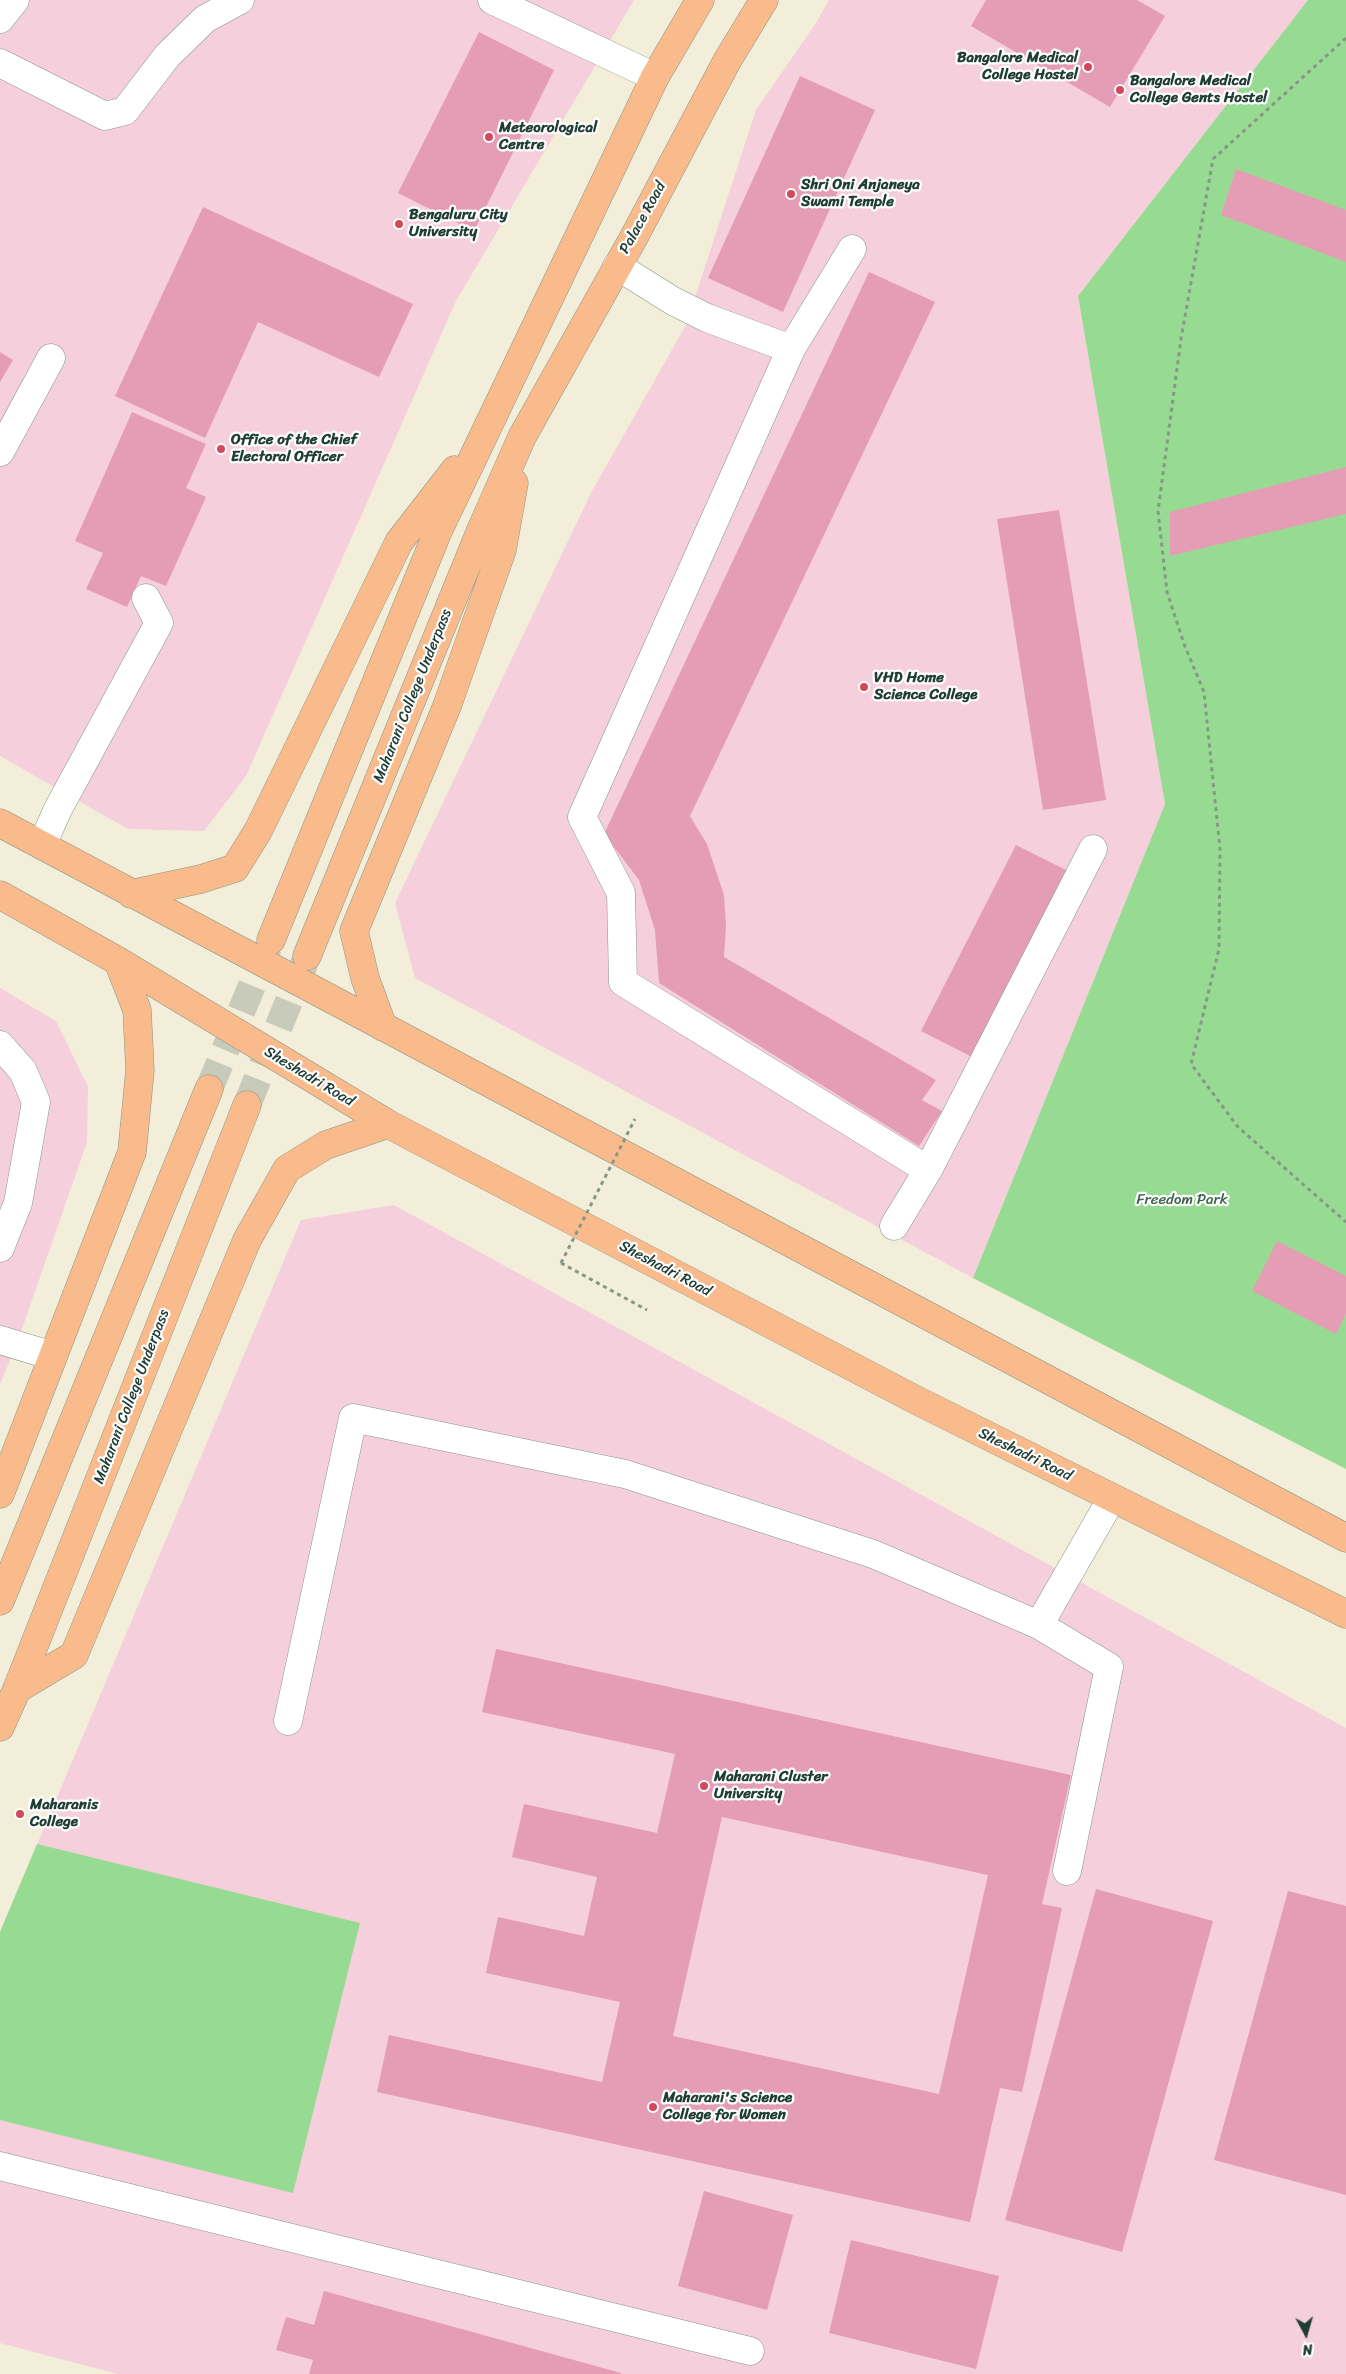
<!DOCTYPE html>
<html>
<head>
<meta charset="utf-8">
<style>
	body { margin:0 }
	#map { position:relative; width:1346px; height:2374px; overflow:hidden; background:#f2eeda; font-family:Sriracha,sans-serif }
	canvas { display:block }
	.north { position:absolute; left:1281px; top:2309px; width:50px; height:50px; -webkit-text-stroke:4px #fff; paint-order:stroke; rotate:174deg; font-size:14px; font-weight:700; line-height:20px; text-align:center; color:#1f3d34 }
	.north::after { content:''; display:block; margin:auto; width:18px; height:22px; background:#1f3d34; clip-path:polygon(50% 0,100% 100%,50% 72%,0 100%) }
</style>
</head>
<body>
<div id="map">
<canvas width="1346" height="2374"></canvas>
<div class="north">N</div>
</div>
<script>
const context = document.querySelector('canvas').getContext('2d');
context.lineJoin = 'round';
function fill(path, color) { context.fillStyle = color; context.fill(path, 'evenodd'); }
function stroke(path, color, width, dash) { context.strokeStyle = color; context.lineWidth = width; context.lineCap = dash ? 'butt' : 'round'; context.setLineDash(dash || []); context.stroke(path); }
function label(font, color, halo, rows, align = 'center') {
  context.font = font + ' Sriracha,sans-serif'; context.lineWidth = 4.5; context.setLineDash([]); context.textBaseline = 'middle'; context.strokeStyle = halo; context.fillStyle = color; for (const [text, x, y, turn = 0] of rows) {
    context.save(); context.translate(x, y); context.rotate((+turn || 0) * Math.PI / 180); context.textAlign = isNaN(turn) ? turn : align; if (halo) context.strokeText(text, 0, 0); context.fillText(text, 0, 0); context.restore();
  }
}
const built = new Path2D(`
	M0,0h634l-178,301 -210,475 -42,55 -76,-2 -128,-73z
	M829,0h479l-230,296 87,508 -192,474 -558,-300 -20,-75 197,-412 94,-166 70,-215 60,-87z
	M0,988l56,33 32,66 -1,55 -71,204 -16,38z
	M394,1205l952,523v646h-1228l-118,-31v-411l301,-712z`);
const green = new Path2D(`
	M1308,0h38v1469l-373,-191 192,-474 -87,-508z
	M37,1844l323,79 -67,270 -293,-73v-188z`);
const building = new Path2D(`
	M986,0h151l28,16 -55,91 -139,-81z
	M479,32l75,38 -80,161 -76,-38z
	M800,76l75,34 -92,202 -75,-34z
	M1236,169l110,41v52l-125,-47z
	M203,207l210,97 -34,73 -121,-55 -53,116 -90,-42z
	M869,272l66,30 -245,514 17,28 17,51 2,31 -2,31 212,123 -14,20 20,11 -23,35 -260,-163 -4,-53 -16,-50 -35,-46z
	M0,352l13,8 -13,22z
	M132,412l74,32 -20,44 20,9 -40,89 -25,-10 -14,31 -41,-18 17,-36 -28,-12z
	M1346,467v47l-176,42v-44z
	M1059,510l47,290 -63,10 -46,-291z
	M1016,845l52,26 -96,186 -51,-26z
	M1277,1241l69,35v38l-10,20 -84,-43z
	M496,1649l575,126 -29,129 20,4 -40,184 -22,-4 -30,134 -593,-130 12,-57 213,47 18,-80 -134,-29 12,-56 86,19 13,-59 -85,-20 12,-53 133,29 18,-79 -193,-42zM722,1817l266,58 -49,219 -266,-58z
	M1096,1889l117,32 -91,331 -117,-32z
	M1288,1891l58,15v289l-132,-35z
	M704,2191l89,24 -26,95 -89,-24z
	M851,2240l148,36 -23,93 -147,-36z
	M324,2291l297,82v1h-312l4,-14 -37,-10 10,-33 28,8z`);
const majorTunnel = new Path2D(`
	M209,1089l62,-149
	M247,1105l59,-146`);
const path = new Path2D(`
	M1346,38l-133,121 -32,180 -23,172 9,81 17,52 20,48 16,157 -1,100 -28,115 47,63 108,95
	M561,1263l86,47`);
const minor = new Path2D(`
	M492,0l163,77
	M0,19l15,-19
	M0,63l105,53 20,-5 42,-55 38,-37 35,-19
	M852,249l-61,100 -209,468 39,76 2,89 305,188
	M617,266l56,35 34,17 84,31
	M0,452l51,-94
	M42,845l16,-36 101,-186 -13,-25
	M0,1045l23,26 13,31 -18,101 -18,45
	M894,1226l34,-56 165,-321
	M0,1340l53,16
	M1039,1625l70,42 -42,204
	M288,1721l65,-303 272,56 248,80 166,71 73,-127
	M0,2166l750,185`);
const major = new Path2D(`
	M0,823l1346,715
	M131,894l70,-15 34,-11 23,-37 141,-289 56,-72
	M0,895l118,66 270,163 528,276 430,214
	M271,940l167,-409 217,-454 45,-77
	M307,956l174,-426 41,-93 112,-200 93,-176 37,-61
	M383,1027l-18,-49 -11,-47 93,-225 55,-156 12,-67
	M0,1494l132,-342 8,-82 -3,-60 -19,-49
	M0,1601l209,-512
	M17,1689l57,-34 173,-415 40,-71 39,-24 62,-21
	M0,1727l17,-38 230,-584`);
const pathBridge = new Path2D(`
	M561,1263l74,-144`);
const markers = [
	[1088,67,5,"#d1495b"],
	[1120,90,5,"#d1495b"],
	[489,137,5,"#d1495b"],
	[791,194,5,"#d1495b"],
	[399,224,5,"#d1495b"],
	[221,449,5,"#d1495b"],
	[864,687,5,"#d1495b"],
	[704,1786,5,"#d1495b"],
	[20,1814,5,"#d1495b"],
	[653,2107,5,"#d1495b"]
];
const poiNames = [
	["Bangalore Medical",1078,58,"right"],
	["College Hostel",1078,75,"right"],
	["Bangalore Medical",1130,81],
	["College Gents Hostel",1130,98],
	["Meteorological",499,128],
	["Centre",499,145],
	["Shri Oni Anjaneya",801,185],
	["Swami Temple",801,202],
	["Bengaluru City",409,215],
	["University",409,232],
	["Office of the Chief",231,440],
	["Electoral Officer",231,457],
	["VHD Home",874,678],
	["Science College",874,695],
	["Maharani Cluster",714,1777],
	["University",714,1794],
	["Maharanis",30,1805],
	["College",30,1822],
	["Maharani's Science",663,2098],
	["College for Women",663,2115]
];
const streetNames = [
	["Palace Road",643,218,-61],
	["Maharani College Underpass",413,696,-68],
	["Sheshadri Road",309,1077,31],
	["Sheshadri Road",665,1269,28],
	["Maharani College Underpass",132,1397,-69],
	["Sheshadri Road",1025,1455,26]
];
const parkNames = [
	["Freedom Park",1182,1200]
];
fill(built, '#f5cfdb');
fill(green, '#97db93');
fill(building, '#e59db5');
stroke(majorTunnel, '#c8cbb9', 28, [28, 14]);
stroke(minor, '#889687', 29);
stroke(major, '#889687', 29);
stroke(path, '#889687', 3, [4, 4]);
stroke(minor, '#fff', 28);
stroke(major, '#fabb8c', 28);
stroke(pathBridge, '#889687', 3, [4, 4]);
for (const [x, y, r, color] of markers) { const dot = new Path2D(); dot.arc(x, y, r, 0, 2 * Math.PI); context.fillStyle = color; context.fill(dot); stroke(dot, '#fff', 2); }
label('bold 15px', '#1f3d34', '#fff', poiNames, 'left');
label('15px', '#1f3d34', '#fff', streetNames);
label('15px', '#3d644c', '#fff', parkNames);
</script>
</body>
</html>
